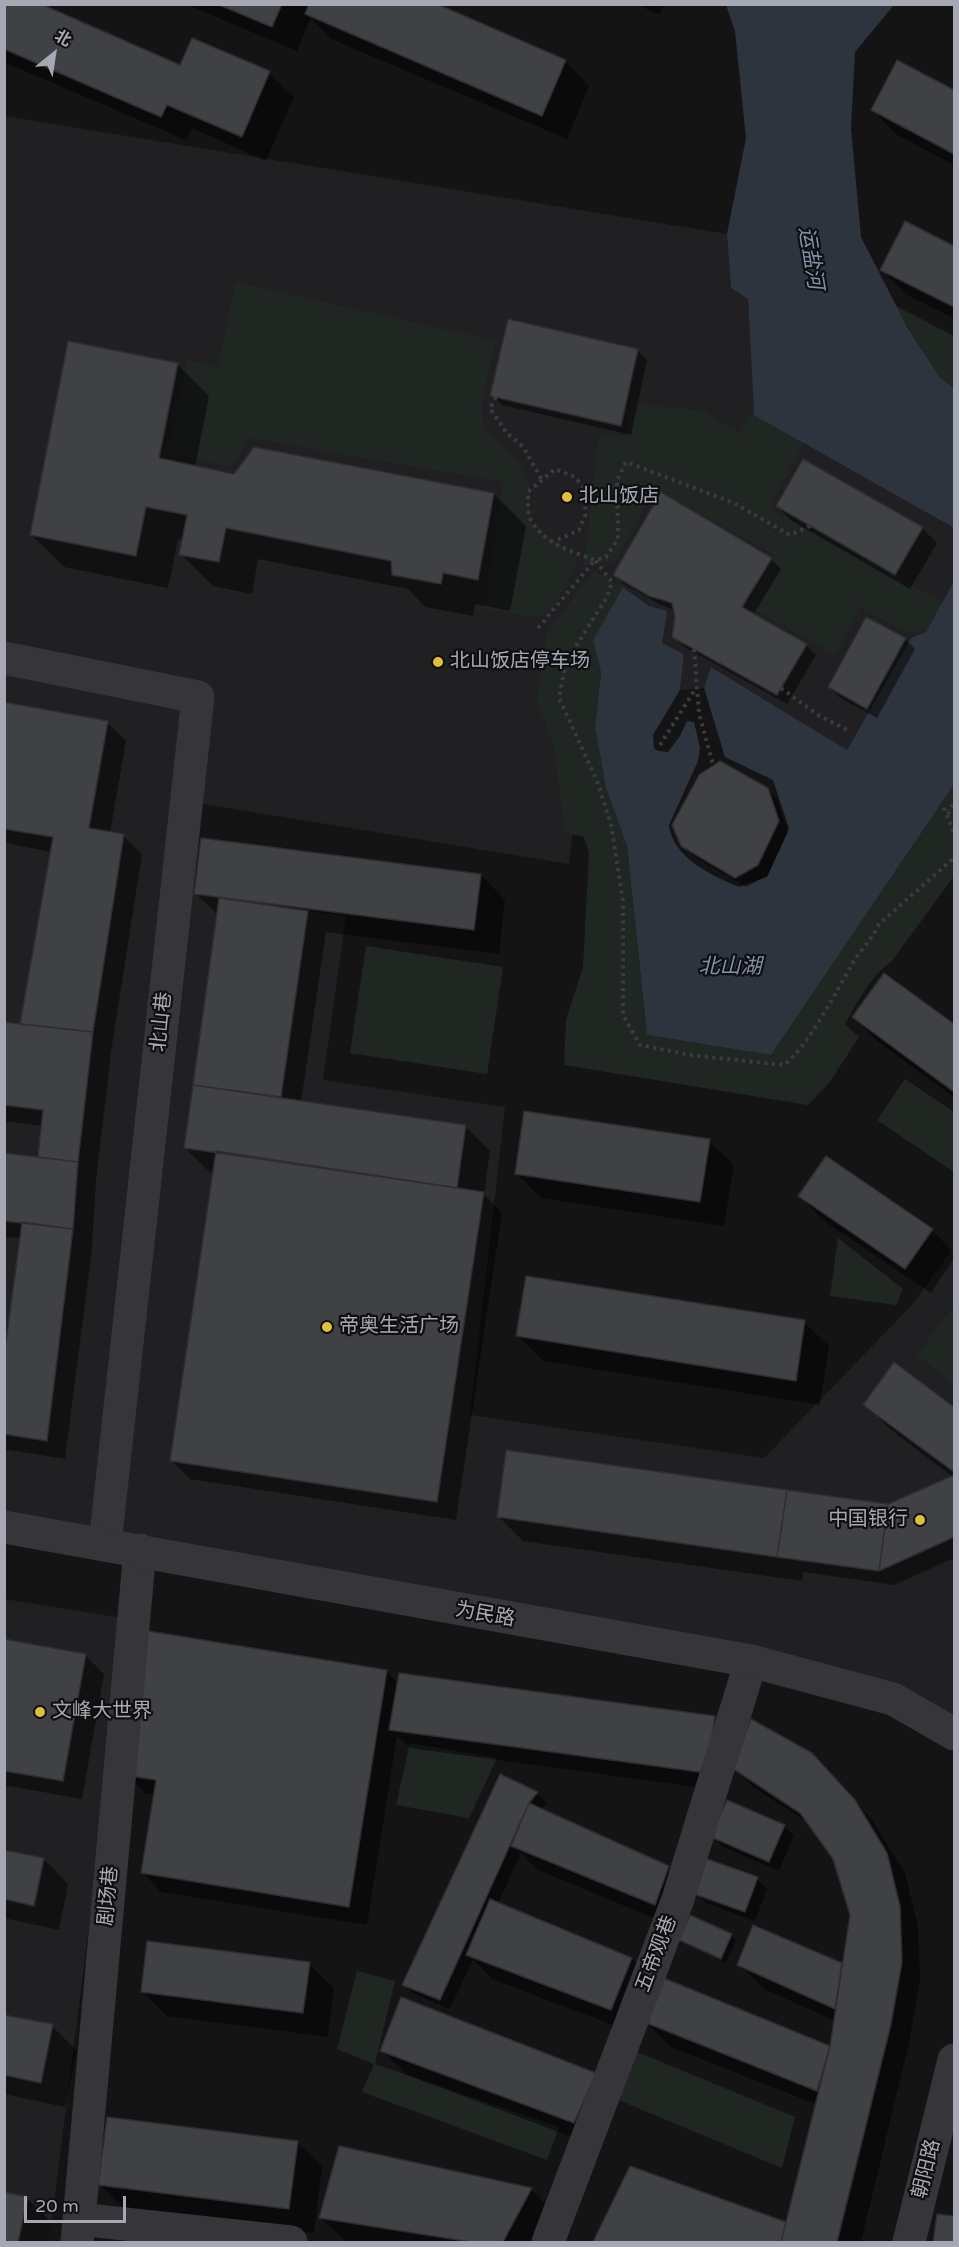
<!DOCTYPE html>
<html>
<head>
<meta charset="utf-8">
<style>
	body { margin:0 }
	#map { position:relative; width:959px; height:2247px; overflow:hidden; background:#141415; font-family:"Varela Round","Noto Sans SC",sans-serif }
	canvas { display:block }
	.frame { position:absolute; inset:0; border:6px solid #a6a9b4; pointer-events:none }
	.north { position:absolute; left:24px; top:24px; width:60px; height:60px; -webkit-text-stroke:4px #0f0f10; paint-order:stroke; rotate:30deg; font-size:16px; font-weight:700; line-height:24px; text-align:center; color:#a6a9b4 }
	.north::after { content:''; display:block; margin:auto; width:21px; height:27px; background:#a6a9b4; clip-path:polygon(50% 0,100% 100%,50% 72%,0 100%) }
	.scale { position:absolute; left:24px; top:2196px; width:102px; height:27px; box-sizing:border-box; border:3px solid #a6a9b4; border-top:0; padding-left:8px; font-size:18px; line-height:21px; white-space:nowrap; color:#a6a9b4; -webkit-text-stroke:4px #0f0f10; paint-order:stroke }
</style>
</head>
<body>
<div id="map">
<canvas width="959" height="2247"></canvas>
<div class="frame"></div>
<div class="north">北</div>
<div class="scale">20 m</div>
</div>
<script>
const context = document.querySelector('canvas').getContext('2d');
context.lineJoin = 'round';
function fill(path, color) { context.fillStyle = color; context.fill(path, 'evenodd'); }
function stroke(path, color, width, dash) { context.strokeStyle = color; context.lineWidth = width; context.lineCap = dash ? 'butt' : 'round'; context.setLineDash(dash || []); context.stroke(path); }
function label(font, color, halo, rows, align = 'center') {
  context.font = font + ' "Varela Round","Noto Sans SC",sans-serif'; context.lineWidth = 4.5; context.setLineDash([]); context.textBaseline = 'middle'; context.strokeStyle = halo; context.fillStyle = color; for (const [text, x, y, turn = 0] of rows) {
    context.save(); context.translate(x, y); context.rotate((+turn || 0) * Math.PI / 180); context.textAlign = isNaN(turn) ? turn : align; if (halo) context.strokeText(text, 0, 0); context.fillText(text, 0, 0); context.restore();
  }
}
const built = new Path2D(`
	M4,116l723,118 4,54 17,11 6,116 200,113v53l-28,51 -16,7 -63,111 -136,-83 -7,21 -24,2 4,-36 -22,-11v-12l-13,-25 -26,-19 -30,53 -24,224 -383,-63 -9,89 169,26 -23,164 182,27 -35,308 294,43 147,-152 43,-59v487l-62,-35 -887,-172z
	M4,1599l124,20 -79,623h-44z`);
const green = new Path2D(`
	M236,282l260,59 -15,64 3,23 35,35 11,21v37l42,33 6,9 -25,45 -17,10 -52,-10 19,-126 -253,-44 -19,29 -64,-14 20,-93 31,7z
	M894,305l60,31v53l-15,-13z
	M631,403l71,8 38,22 12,-22 53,30 -36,67 174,94 -17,30 -19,1 -46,-26 -26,48 -87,-49 27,-51 -120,-67 -40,73 -31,4 15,-131 28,3z
	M594,571l29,16 -30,53 8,33 -6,55 11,60 21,58 20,189 124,20 183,-271v92l-62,85c-21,14 -35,42 -47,63l14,13 -30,46 -21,22 -244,-40 2,-45 17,-53 6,-115 -6,-16 -18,-2 -11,-88 -17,-45 10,-68z
	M366,946l137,21 -16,107 -137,-21z
	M905,1079l49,33v60l-77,-52z
	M838,1238l65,51 -7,16 -66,-9z
	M954,1305v79l-37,-29z
	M410,1743l87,15 -28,60 -73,-13z
	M357,1971l38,10 -20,83 184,63 -12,33 -185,-68 12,-28 -37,-15z
	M637,2052l158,65 -13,51 -166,-69z`);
const water = new Path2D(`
	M726,5h168l-39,47 -4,76 10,109 45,88 33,51 15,13v139l-200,-113 -6,-116 -17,-11 -4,-54 19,-96 -11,-107z
	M954,581v203l-12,18 -171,253 -124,-20 -20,-189 -21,-58 -11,-60 6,-55 -8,-33 30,-53 26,19 18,5 -5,32 22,11 -4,36 -27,45 1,13 4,3 10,1 12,-16 7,-15 7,1 6,26 -2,13 -29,64c4,33 42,50 70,62l28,-10 22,-49 -16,-48 -48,-23 -21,-69 7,-21 136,83 64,-112 15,-6z`);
const shadow = new Path2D(`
	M4,4l177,63 88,6 25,24 -28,64 -74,-33 -6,12 -182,-78z
	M185,4h248l132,57 24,25 -22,53 -236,-100 -20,-21 -14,33z
	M635,4h29l-4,11z
	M898,62l56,29v74l-57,-30 -24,-25z
	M906,223l48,25v70l-47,-23 -25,-25z
	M637,350l10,10 -16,75 -129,-30 -10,-10z
	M177,364l32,32 -14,71 40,8 259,19 32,32 -16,85 -35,-7 -2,12 -48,-9 -17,-18 -150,-30 -6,35 -39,-8 -32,-32 2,-14 -5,-1 -10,49 -104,-21 -33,-33z
	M778,506l144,22 15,15 -27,46 -118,-68z
	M771,559l10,10 -28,46 53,31 10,9 -29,49 -104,-58 -10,-10 4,-19 -2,-7 -14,-5 -37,-21 -10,-10z
	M905,639l10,10 -38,69 -38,-21 -10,-10z
	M4,704l103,18 19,19 -16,92 13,3 19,18 -31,198 -15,129 -4,67 -27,211 -61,-10v-81l17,-130 -17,-1v-83l35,5 4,-33 -39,-5v-98l17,2 31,-173 -42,-8 -6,-5z
	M767,789l10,10 11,33 -20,43 -22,12 -53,-31 -10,-11z
	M481,875l24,25 -6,54 -173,-22 -25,170 164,24 25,25 -6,43 18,19 -46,307 -266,-41 -19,-19 44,-287 -5,-1 -25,-24 33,-233 -23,-22z
	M884,975l70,51v71l-76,-55 -24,-25z
	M709,1141l25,24 -10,61 -183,-28 -25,-25z
	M800,1196l132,34 22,23v5l-23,35 -107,-72z
	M804,1322l25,24 -9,59 -277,-44 -25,-25z
	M894,1364l60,45v149l-60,27 -91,-13 -1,9 -279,-40 -25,-25 390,-10 65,-29 -63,-48 -25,-25z
	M4,1641l81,14 19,19 -22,125 -78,-14z
	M386,1671l13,13 315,34 19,18 -8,55 -315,-43 -13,-12 -30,189 -206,-33 -18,-19 12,-78 -10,-2 -19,-18z
	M734,1768l97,6 42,47 32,52 13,53 2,55 -11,62 -48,199h-267l36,-74 157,57 29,-121 -146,-57 -24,-25 16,-43 169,69 4,-27 -71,-32 -25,-25 104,2 8,-51 -16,-57 -25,-34 -57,-37z
	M501,1776l36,17 10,10 -6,7 127,57 25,25 -13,37 -142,-59 -17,-17 -23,51 134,55 24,25 -20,50 -144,-55 -19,-20 -23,50 -36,-15 -10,-9z
	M784,1826l10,10 -15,35 -56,-24 -10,-10z
	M4,1851l40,8 24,25 -9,46 -55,-12z
	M757,1879l10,10 -12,32 -49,-18 -10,-10z
	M731,1935l5,5 -10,23 -45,-23z
	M309,1964l25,25 -6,48 -161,-21 -25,-25z
	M4,2016l48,10 25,25 -12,56 -61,-13z
	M382,2050l213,24 4,73 -192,-72z
	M297,2142l25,25 -8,66 -189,-23 -25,-25z
	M340,2148l191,42 25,24 -15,28h-195l-25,-24z
	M4,2193l23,5 25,25 -4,19h-44z
	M938,2215l16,3v24h-19z`);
const building = new Path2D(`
	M4,4h37l139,61 12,-27 78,33 -28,66 -75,-32 -6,12 -157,-68z
	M217,4h65l-10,23z
	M309,4h128l129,56 -24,56 -237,-102z
	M897,60l57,30v64l-83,-44z
	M905,221l49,25v61l-74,-37z
	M508,319l130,30 -17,77 -131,-30z
	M68,341l110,22 -19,95 75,16 20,-27 240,46 -16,87 -35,-7 -2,11 -49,-9 -1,-14 -165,-33 -7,34 -40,-7 8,-40 -41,-8 -10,49 -106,-21z
	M803,459l120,68 -28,48 -119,-69z
	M661,492l111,66 -30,49 65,37 -30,51 -105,-58 3,-20 -3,-14 -23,-7 -36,-21z
	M866,617l40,21 -39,71 -39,-22z
	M4,702l104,19 -19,107 35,6 -31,198 -73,-8 33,-187 -49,-8z
	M720,761l48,27 11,33 -21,44 -23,13 -54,-32 -9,-21 27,-50z
	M201,838l280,36 -7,56 -280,-36z
	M219,898l89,13 -27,186 -88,-12z
	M884,973l70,51v68l-102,-75z
	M4,1022l89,10 -15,130 -40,-5 5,-47 -39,-5z
	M193,1085l273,40 -9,63 -273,-40z
	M524,1111l186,28 -10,63 -185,-28z
	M216,1151l268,41 -47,310 -267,-41z
	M4,1153l74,9 -5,67 -69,-8z
	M826,1156l107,73 -28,40 -107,-73z
	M22,1222l51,7 -26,212 -43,-7v-77z
	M526,1276l279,44 -9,61 -280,-45z
	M894,1362l60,45v65l-91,-67z
	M506,1450l281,40 -10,67 -280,-40z
	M954,1475v62l-75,34 9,-67z
	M787,1490l101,14 -9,67 -102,-14z
	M148,1631l239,39 -38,237 -208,-34 15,-93 -32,-5z
	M4,1639l82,15 -23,127 -59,-10z
	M399,1673l316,43 -8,57 -318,-43z
	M751,1719l61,34 43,47 32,53 13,53 2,56 -11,62 -54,218h-56l49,-196 20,-131 -17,-56 -33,-46 -68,-45z
	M500,1774l38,18 -9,11 -89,197 -38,-15z
	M727,1800l58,25 -16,37 -58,-25z
	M529,1803l140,63 -14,39 -144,-59z
	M4,1850l40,8 -10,48 -30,-7z
	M707,1859l51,18 -13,35 -51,-18z
	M490,1899l142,59 -21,52 -145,-55z
	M690,1915l42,19 -11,25 -42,-19z
	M753,1925l89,38 -7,46 -98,-44z
	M147,1941l163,21 -7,51 -162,-21z
	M661,1977l169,69 -13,45 -173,-69z
	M401,1997l195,76 -22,50 -194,-72z
	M4,2015l49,9 -12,59 -37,-8z
	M107,2117l191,24 -9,68 -191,-24z
	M339,2146l193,42 -29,54h-32l-152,-24z
	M630,2166l156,56 -5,20h-188z
	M4,2192l24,5 -10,45h-14z
	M937,2214l17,2v26h-21z`);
const path = new Path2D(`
	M496,397l-6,11 16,24 17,15 19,33
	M810,526l-20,9 -56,-32 -108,-41 -9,19 1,58 -12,18 -11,3 17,22 -5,15 -41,65 -7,36 38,83 14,43 12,77v114l17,30 50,10 94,10c24,-19 51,-71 67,-99 8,-15 21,-26 28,-42l75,-66
	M538,628l57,-68c-24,-9 -51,-16 -64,-40 -4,-7 -3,-20 -3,-28l27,-23 20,8 11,13 -1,26 -6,14 -26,12
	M694,649l5,64 14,52
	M781,688l37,27 31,16
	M660,745l36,-57
	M944,808l10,25
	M948,814l6,-12`);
const minor = new Path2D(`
	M4,658l194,39 -93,847
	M79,2219l212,23
	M77,2242l63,-692
	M548,2242l130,-343 73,-238`);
const tertiary = new Path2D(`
	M4,1527l747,134 142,38 61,35
	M909,2242l45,-182`);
const markers = [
	[567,497,6,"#e0bf40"],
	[438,662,6,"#e0bf40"],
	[327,1327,6,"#e0bf40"],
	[920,1520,6,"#e0bf40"],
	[40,1712,6,"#e0bf40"]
];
const poiNames = [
	["北山饭店",579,497],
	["北山饭店停车场",450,662],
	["帝奥生活广场",339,1327],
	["中国银行",908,1520,"right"],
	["文峰大世界",52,1712]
];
const streetNames = [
	["北山巷",162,1022,-84],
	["为民路",485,1615,10],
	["剧场巷",109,1896,-85],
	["五帝观巷",657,1954,-69],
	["朝阳路",927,2169,-76]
];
const waterNames = [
	["运盐河",810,258,81],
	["北山湖",730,967]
];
fill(built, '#202022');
fill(green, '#202722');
fill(water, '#2e343d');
fill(shadow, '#0007');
fill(building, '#404145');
stroke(building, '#2e2e31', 1.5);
stroke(path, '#3b3c41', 4, [3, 4.5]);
stroke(minor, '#35353a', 33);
stroke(tertiary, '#35353a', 33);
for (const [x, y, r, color] of markers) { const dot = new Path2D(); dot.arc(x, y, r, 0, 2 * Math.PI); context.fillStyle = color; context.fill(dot); stroke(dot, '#0f0f10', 2); }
label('20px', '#a6a9b4', '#0f0f10', poiNames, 'left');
label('20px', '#a6a9b4', '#0f0f10', streetNames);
label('italic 21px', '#8092ac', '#0f0f10', waterNames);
</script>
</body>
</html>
